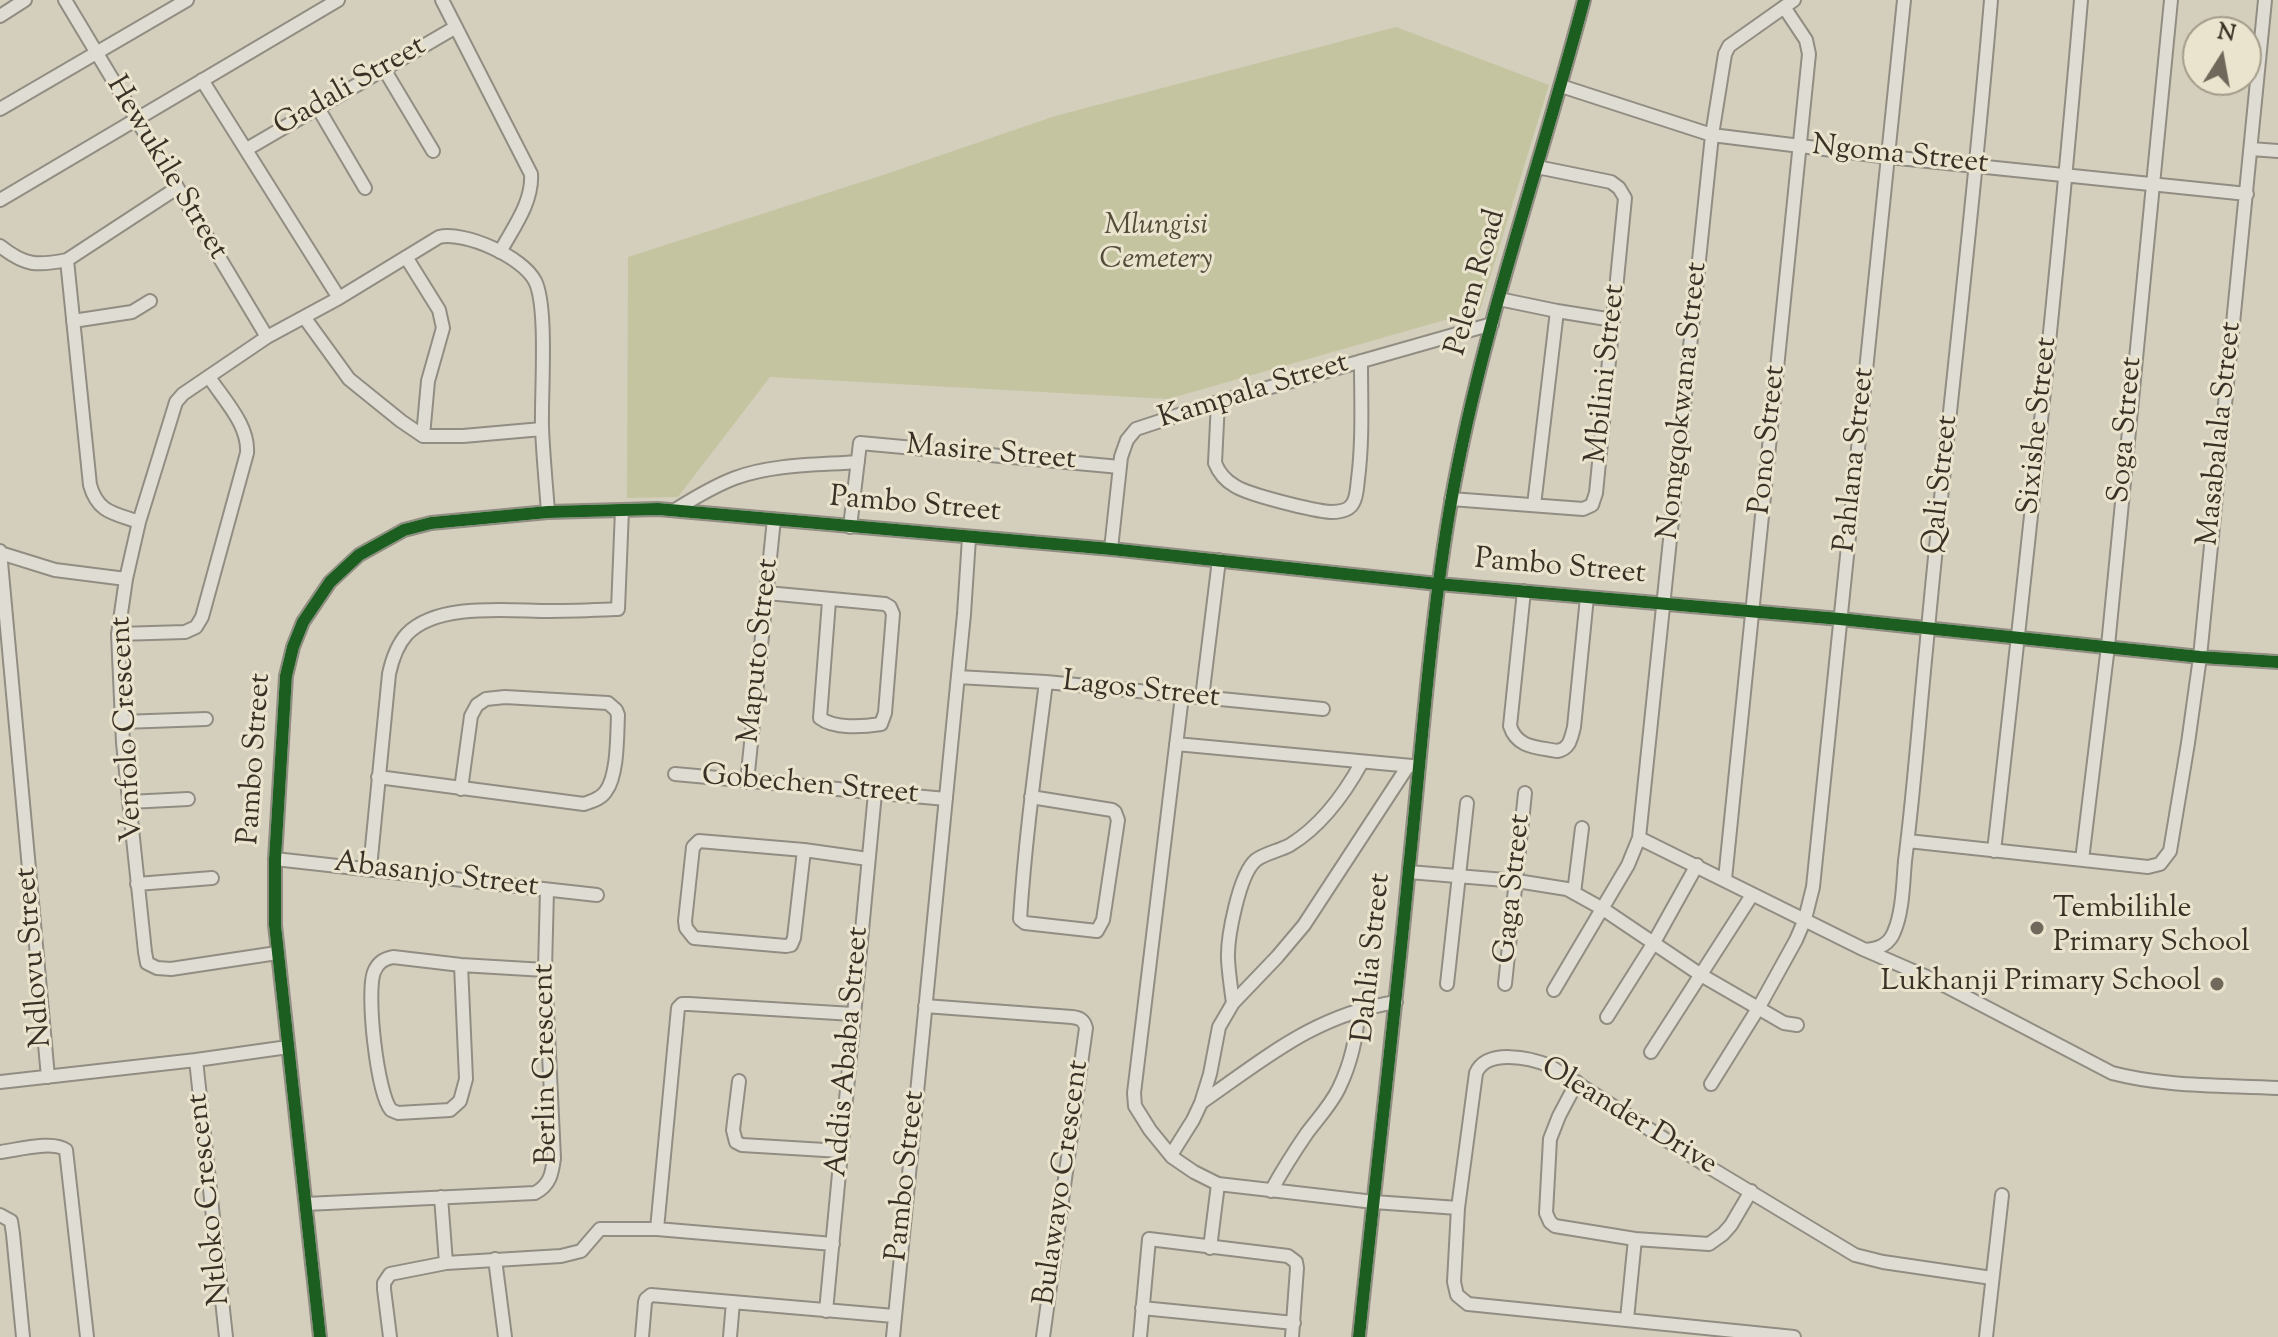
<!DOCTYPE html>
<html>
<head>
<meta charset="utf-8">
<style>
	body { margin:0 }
	#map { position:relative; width:2278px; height:1337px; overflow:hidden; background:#d4cfbd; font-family:"Sorts Mill Goudy",serif }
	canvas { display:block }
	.north { position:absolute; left:2182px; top:16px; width:80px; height:80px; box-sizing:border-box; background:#eae4ce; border:2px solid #a49c8a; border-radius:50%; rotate:11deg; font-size:22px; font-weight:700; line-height:32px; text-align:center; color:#3a3025 }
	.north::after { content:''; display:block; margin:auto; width:28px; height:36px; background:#70685a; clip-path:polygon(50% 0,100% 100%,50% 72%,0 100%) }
</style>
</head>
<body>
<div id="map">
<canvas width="2278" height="1337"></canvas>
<div class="north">N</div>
</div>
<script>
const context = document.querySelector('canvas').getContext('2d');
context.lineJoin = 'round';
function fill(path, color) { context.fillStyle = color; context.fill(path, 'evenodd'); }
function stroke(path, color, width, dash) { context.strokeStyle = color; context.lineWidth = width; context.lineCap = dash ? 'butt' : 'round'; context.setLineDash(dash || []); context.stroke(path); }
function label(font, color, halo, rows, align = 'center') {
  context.font = font + ' "Sorts Mill Goudy",serif'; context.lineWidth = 6; context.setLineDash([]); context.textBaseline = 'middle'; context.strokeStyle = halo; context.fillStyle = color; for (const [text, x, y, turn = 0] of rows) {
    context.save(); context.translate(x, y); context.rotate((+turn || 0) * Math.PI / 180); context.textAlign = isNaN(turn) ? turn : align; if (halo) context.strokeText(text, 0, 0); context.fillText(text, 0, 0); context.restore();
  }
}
const green = new Path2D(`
	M1396,27l153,58 -69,225 -312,89 -398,-22 -92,120 -51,1 1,-241 255,-82 172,-59z`);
const minor = new Path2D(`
	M65,0l202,337
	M442,0l89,174c2,28 -18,54 -31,78
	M0,16l25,-16
	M384,69l49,82
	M202,80l137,218
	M1561,86l151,49 177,22 358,37
	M318,108l47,80
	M0,109l187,-109
	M247,149l209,-122
	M2251,149l27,2
	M0,200l338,-200
	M0,246c25,20 37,20 67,14
	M406,257l33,53 4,18 -15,53 -5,55
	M1499,299l58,12 56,9
	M304,317l45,62 52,42 22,15h40l79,-7
	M73,321l59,-9 18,-11
	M1218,402l-3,61c4,10 11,18 20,23 14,9 79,25 96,26 8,0 18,-1 22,-9 4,-6 4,-16 5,-24 5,-39 3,-79 3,-118
	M1451,499l132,10 9,-4 4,-12 29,-295 -6,-10 -8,-6 -74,-15
	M1534,505l23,-194
	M675,510c19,-12 39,-24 60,-32 38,-14 83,-13 123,-16
	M139,522c-25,-9 -41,-9 -49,-37l-23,-225 110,-72
	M850,527l10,-84 260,24
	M1111,549l10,-92 6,-17 9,-11 82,-27 274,-78
	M0,551l48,526
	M0,553l55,17 71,9
	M1524,591l-14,135c7,22 27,21 47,25 13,-2 14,-13 17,-24l13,-130
	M767,593l118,11 5,3 3,7 -8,99 -4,11c-18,3 -47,5 -61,-6l9,-117
	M118,634l67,-2 11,-5 6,-10 45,-164c2,-28 -23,-53 -38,-76
	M958,677l88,5 277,27
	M1182,696l-48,397 1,13 15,24 22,27 22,15 24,12 156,18 84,6
	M1202,698l17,-138
	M122,722l84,-3
	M1176,744l236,22
	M675,774l271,25
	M378,777l206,27c8,-3 17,-5 22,-13 12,-16 11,-56 12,-76l-2,-5 -8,-7 -103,-6 -19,2 -9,6 -6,11 -10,73
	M747,782l27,-263
	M1031,797l81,13 3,2 3,8 -15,100 -6,11 -72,-8 -5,-4c5,-79 16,-158 26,-237
	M129,802l59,-3
	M1639,838l226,112 69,30 178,93c53,14 111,12 166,15
	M1908,841l240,26 12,-3 10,-13 18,-108 12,-86 65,-657
	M804,850l-10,88 -3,7 -5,1 -92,-8 -8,-10 -1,-7 8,-74 6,-6 105,9 64,9
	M1994,851c32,-284 63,-567 87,-851
	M275,859l322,36
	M2082,860l26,-214 63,-646
	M370,868l19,-194c3,-14 8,-29 18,-40 31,-32 102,-23 143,-23 23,0 45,-1 68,-2l4,-99
	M1409,872l108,9 50,8 36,20 98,66 83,48 13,2
	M1725,879l84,-825 -3,-14 -22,-33
	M137,884l75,-6
	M1574,893l8,-65
	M1865,950c13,-1 24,-5 29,-18 9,-21 9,-49 11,-71 9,-70 14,-141 21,-211 20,-217 47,-433 65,-650
	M277,953l-106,16 -14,-1 -10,-5 -2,-11 -22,-209 -5,-109 8,-55 13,-57 37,-120 7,-8 84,-57 72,-39 100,-61c26,-6 84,20 96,44 13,25 6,113 7,146 1,28 4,57 6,85
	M461,965l5,114 -6,22 -10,9 -52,3 -7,-3c-14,-17 -25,-117 -17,-138 4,-10 10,-13 19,-15l68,8 84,5
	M1447,984l20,-181
	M1505,984l20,-191
	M1554,990l74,-125 11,-27 73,-703 13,-81 4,-8 65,-46
	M1233,1003c-2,-14 -4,-29 -5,-43 -1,-22 11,-86 28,-100 9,-7 23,-9 34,-15 31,-19 55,-52 72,-83
	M925,1006l147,11c8,1 12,3 14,11l-43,309
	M1607,1017l46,-73 44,-79
	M1651,1052l101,-157
	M196,1060l30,277
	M739,1081l-6,49 3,12 6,3 99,6
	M0,1082l196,-22 92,-13
	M1577,1082l-18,34 -9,23 -4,74 4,9 5,4 80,13 74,5 14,-10 8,-9 20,-34
	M1711,1084l48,-77 37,-67 9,-21 8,-32 91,-887
	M1202,1102c65,-45 113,-87 194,-100
	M0,1152c17,-2 53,-12 66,-2l21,187
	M1171,1155l22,-35 8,-17 9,-29 9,-47 14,-24 44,-46 27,-32 104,-159
	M1271,1191c11,-20 23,-39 36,-58 11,-15 24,-28 32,-45 12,-25 18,-51 19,-78
	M441,1197l5,66
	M306,1204l229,-11c15,-8 17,-19 19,-35l-9,-188 2,-80
	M0,1215l11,6 2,13 10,103
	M657,1229l21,-221 4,-4h7l164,10
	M1210,1248l8,-64
	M495,1259l10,78
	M1142,1308l152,15
	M826,1311l49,-518
	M1627,1319l8,-80
	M320,1337l-45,-412v-66l11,-183 7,-29 10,-25 27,-40 29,-27 45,-25 27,-7 117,-11 110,-3 453,40 327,35 402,35 360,38 78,5
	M390,1337l-6,-48v-6l6,-9 56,-11 115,-7 20,-5 19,-22h57l176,15
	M642,1337l3,-35 1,-3 5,-4 243,21
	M730,1337l3,-35
	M893,1337l71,-723 5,-76
	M1140,1337l9,-98 139,17 8,6 1,6 -5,69
	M1359,1337c16,-156 35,-312 50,-469 13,-122 21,-245 42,-366 30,-171 89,-335 133,-502
	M1794,1337l-326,-33 -11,-9 -3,-13 4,-74 18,-135c11,-25 55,-15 74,-7l154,98 151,91 28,7 109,16
	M1986,1337l16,-142`);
const cycleway = new Path2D(`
	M320,1337l-45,-412v-66l11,-183 7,-29 10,-25 27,-40 29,-27 45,-25 27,-7 117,-11 110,-3 453,40 327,35 402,35 360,38 78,5
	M1359,1337c16,-156 35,-312 50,-469 13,-122 21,-245 42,-366 30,-171 89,-335 133,-502`);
const markers = [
	[2037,928,8,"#70685a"],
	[2217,984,8,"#70685a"]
];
const streetNames = [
	["Gadali Street",351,88,-30],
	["Ngoma Street",1900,157,6],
	["Hewukile Street",165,169,59],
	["Pelem Road",1478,283,-74],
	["Mbilini Street",1608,374,-84],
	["Kampala Street",1254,393,-17],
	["Nomgqokwana Street",1685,401,-84],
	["Sixishe Street",2040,426,-84],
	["Soga Street",2128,430,-85],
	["Masabalala Street",2222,434,-84],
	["Pono Street",1770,440,-84],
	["Masire Street",991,455,5],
	["Pahlana Street",1857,460,-84],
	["Qali Street",1943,485,-84],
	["Pambo Street",915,507,5],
	["Pambo Street",1560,569,5],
	["Maputo Street",761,651,-84],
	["Lagos Street",1141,692,6],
	["Venfolo Crescent",129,729,-93],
	["Pambo Street",257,759,-86],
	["Gobechen Street",810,787,5],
	["Abasanjo Street",436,877,7],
	["Gaga Street",1515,889,-84],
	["Ndlovu Street",36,957,-95],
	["Dahlia Street",1374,958,-84],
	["Addis Ababa Street",850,1052,-85],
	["Berlin Crescent",548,1064,-91],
	["Oleander Drive",1628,1118,31],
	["Pambo Street",908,1176,-84],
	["Bulawayo Crescent",1064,1183,-82],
	["Ntloko Crescent",211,1199,-96]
];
const parkNames = [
	["Mlungisi",1156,228],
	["Cemetery",1156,262]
];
const poiNames = [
	["Tembilihle",2053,911],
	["Primary School",2053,945],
	["Lukhanji Primary School",2201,984,"right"]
];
fill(green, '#c4c5a0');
stroke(minor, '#918d82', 16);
stroke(minor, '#dfddd3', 12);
stroke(cycleway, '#1b5e20', 12);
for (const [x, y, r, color] of markers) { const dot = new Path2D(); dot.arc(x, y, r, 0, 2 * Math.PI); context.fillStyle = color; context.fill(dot); stroke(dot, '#eae4ce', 3); }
label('30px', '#3a3025', '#eae4ce', streetNames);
label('italic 30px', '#534c39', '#eae4ce', parkNames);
label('30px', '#3a3025', '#eae4ce', poiNames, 'left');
</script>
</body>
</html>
